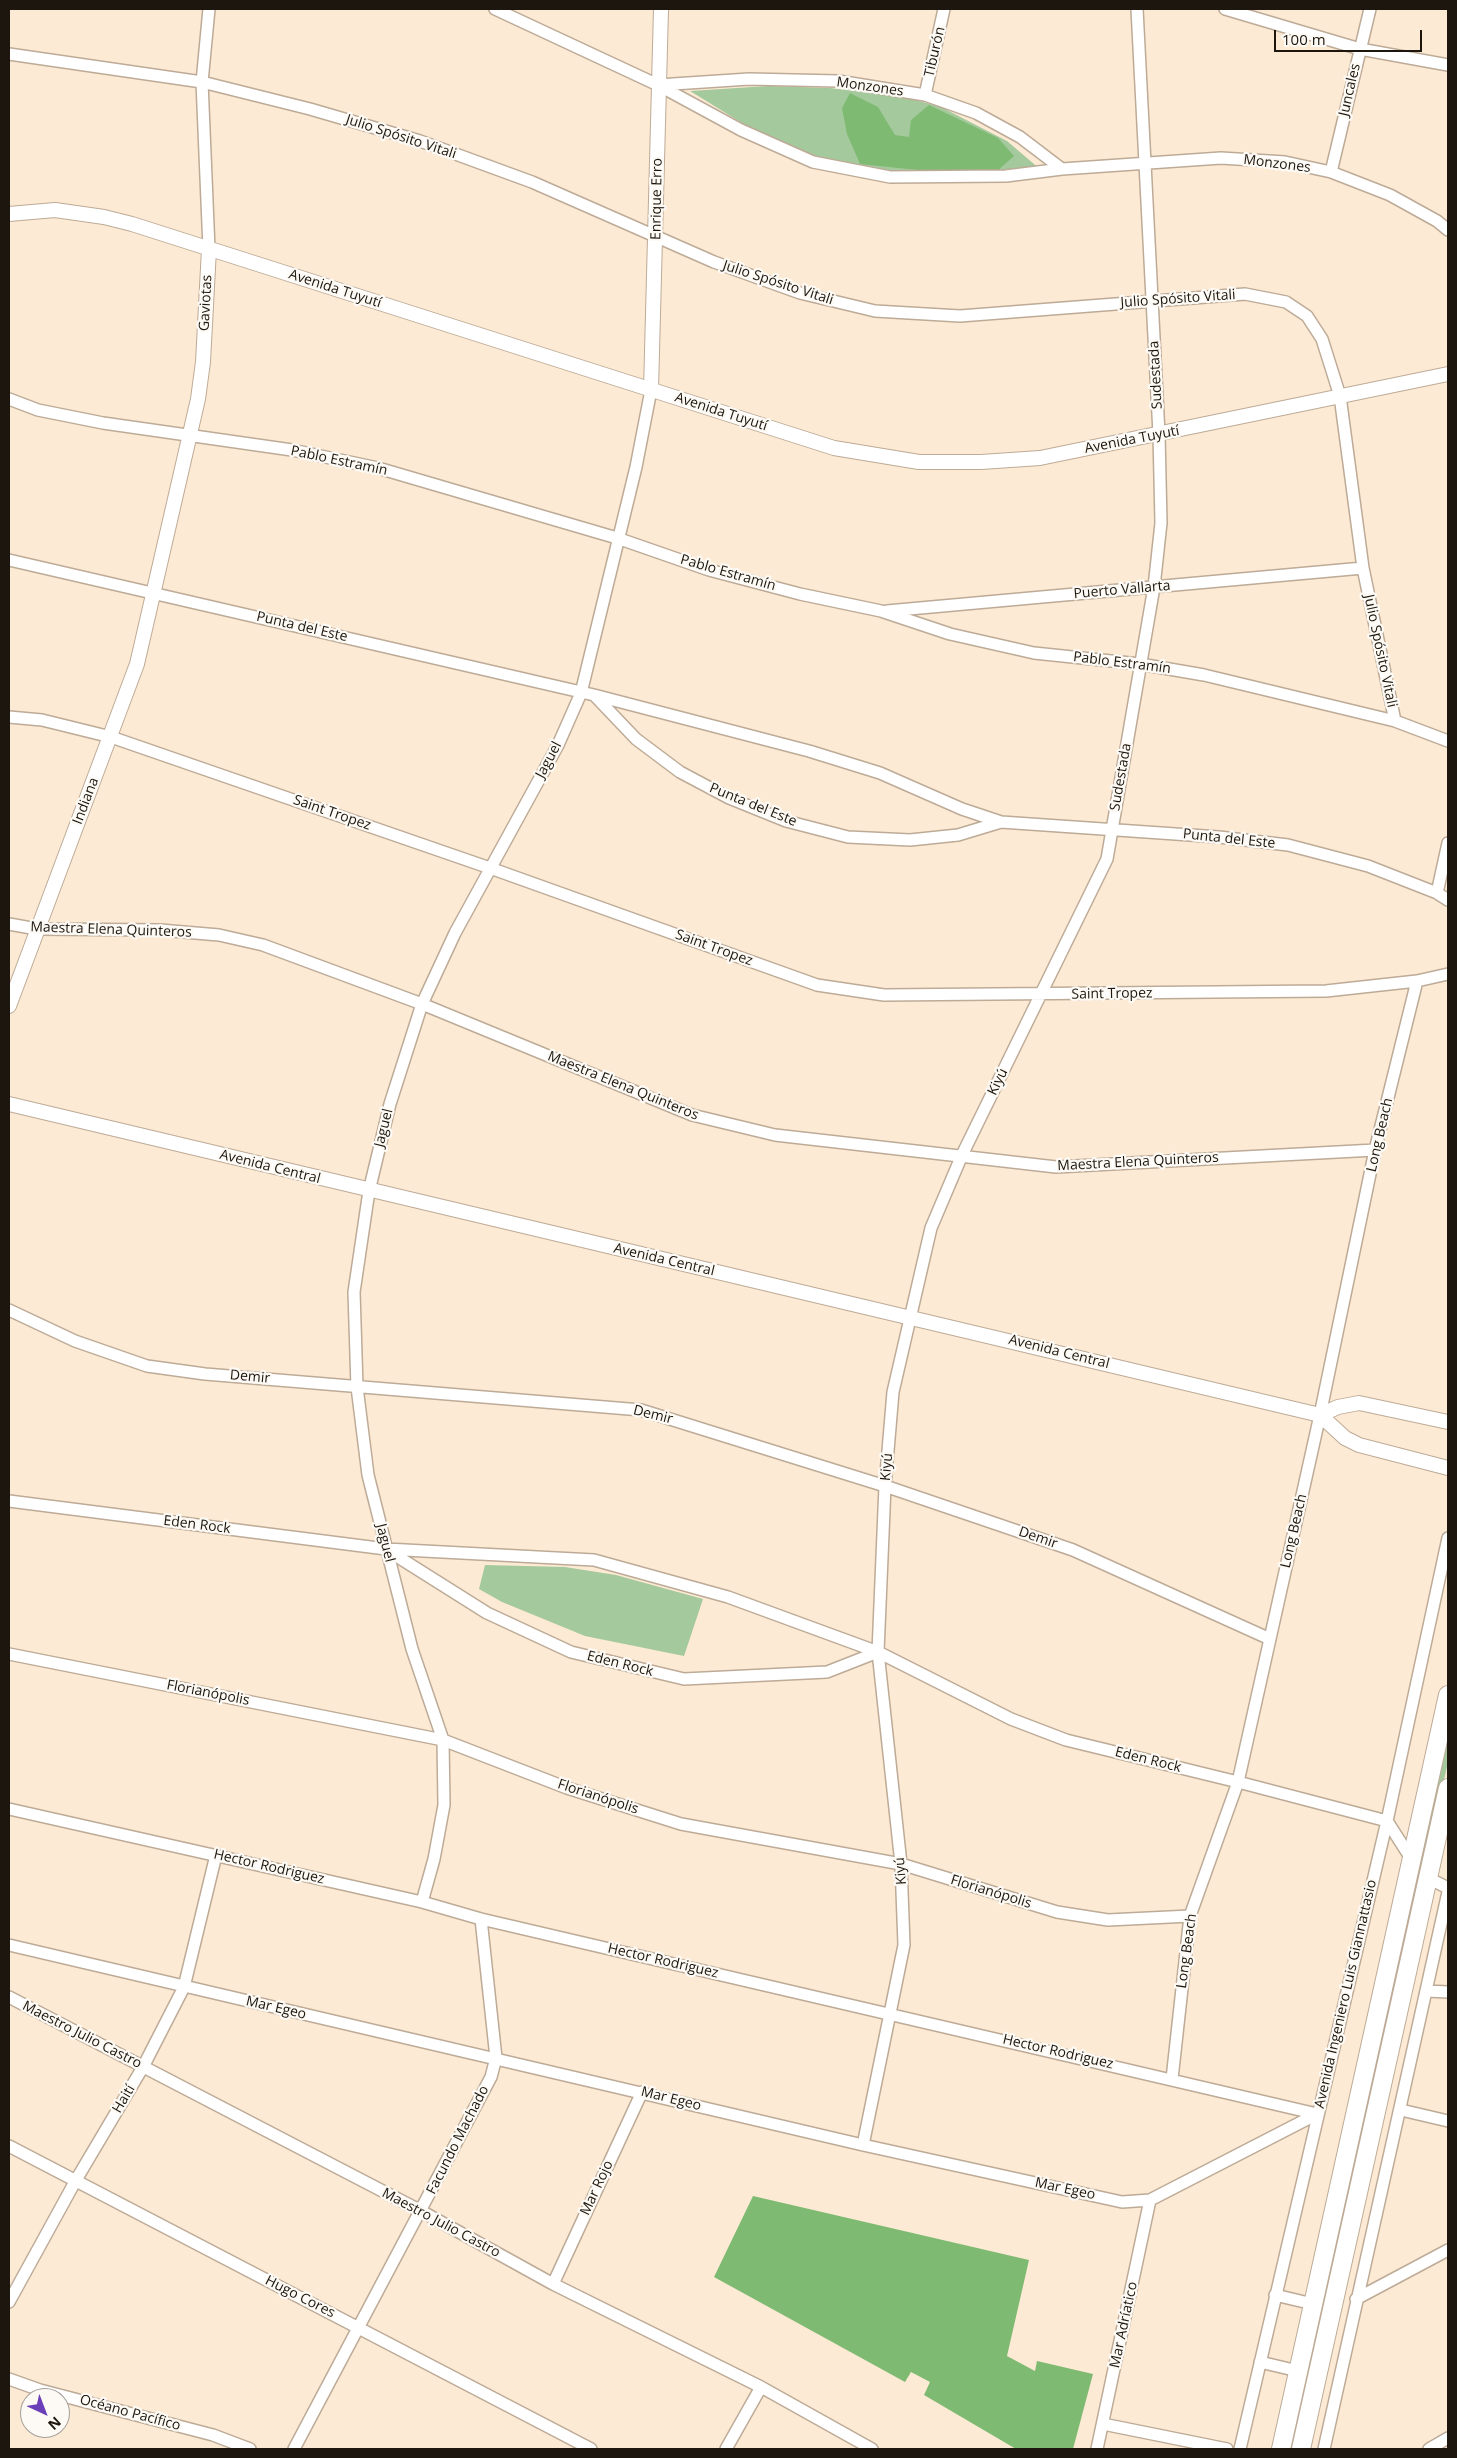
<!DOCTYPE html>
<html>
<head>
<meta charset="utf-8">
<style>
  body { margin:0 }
  #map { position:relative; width:1457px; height:2458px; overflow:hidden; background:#fdead5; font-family:"Open Sans",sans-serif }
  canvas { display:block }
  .frame { position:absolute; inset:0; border:10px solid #1c160e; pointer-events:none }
  .north { position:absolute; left:20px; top:2388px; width:50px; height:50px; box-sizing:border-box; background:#fdfaf5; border:1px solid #a39f99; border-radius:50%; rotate:137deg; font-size:14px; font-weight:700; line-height:20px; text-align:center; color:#1c160e }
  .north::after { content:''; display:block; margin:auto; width:18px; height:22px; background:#6a3fb7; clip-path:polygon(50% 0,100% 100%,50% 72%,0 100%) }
  .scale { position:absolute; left:1274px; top:30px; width:148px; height:22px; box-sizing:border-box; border:2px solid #1c160e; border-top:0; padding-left:6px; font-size:15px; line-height:18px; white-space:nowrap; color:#1c160e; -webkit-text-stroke:4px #fdfaf5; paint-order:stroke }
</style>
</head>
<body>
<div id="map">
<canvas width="1457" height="2458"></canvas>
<div class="frame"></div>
<div class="north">N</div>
<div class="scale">100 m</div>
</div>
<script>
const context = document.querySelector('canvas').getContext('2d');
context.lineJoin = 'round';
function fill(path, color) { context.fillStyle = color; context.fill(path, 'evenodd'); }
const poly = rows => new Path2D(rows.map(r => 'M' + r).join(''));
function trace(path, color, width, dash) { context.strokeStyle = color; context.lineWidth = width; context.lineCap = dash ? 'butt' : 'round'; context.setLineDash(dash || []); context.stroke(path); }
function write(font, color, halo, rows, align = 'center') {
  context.font = font + ' "Open Sans",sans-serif'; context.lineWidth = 4.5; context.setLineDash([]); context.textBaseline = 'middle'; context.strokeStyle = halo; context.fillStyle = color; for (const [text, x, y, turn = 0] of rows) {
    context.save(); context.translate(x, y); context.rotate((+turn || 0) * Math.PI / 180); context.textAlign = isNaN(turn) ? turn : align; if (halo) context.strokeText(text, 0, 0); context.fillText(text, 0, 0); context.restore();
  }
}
fill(poly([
  [768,86,830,88,905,97,941,107,1007,141,1041,170,890,173,814,160,755,131,690,91],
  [485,1565,565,1567,616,1575,703,1599,684,1656,585,1636,502,1602,479,1589],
  [1448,1719,1448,1762,1305,2413,1296,2449,1286,2449]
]), '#a4c99d');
fill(poly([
  [850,93,878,107,895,135,909,137,911,120,929,105,998,138,1014,156,996,172,937,172,860,164,847,134,842,108],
  [753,2196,1029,2260,1007,2356,1035,2371,1037,2361,1093,2374,1073,2449,1016,2449,924,2395,930,2382,911,2372,905,2382,714,2277]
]), '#7eba72');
const minor = poly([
  [209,9,202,82,209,249],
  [495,9,658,85,741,130,813,162,890,177,1006,176,1062,169,1221,158,1285,162,1331,172,1390,195,1437,221,1448,230],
  [1225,9,1360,49,1448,65],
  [9,54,202,82,310,109,420,141,532,182,714,262,800,293,875,311,960,316,1245,294,1286,302,1307,316,1322,339,1340,396,1363,568,1395,721],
  [658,85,749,79,838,81,925,95,976,113,1020,137,1062,169],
  [925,95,944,9],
  [1331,172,1370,9],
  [9,399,38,410,103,423,292,450,378,468,617,538,709,570,800,594,881,611,950,634,1034,653,1140,664,1204,675,1395,721,1448,741],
  [9,560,594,695,809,751,880,773,962,809,1001,822,1219,837,1288,845,1368,866,1437,893,1448,900],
  [887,611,1363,568],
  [595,696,636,739,680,772,729,798,786,821,848,837,910,840,958,835,1001,822],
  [9,717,42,720,111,737,490,868,817,985,884,995,1326,991,1417,981,1448,974],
  [1437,893,1448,843],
  [9,924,37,929,160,930,219,935,263,945,422,1004,692,1115,775,1135,1056,1167,1375,1150],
  [9,1310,75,1341,147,1366,205,1374,641,1410,885,1486,1073,1550,1270,1639],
  [9,1501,386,1549,594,1560,728,1597,878,1652,1011,1719,1066,1740,1238,1782,1387,1821,1412,1860],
  [387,1550,487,1613,571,1652,684,1679,827,1672,878,1652],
  [9,1654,443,1740,567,1788,681,1824,901,1864,1057,1912,1108,1920,1190,1916],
  [9,1809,422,1902,481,1919,1317,2114],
  [1428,1878,1448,1888],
  [422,1902,434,1859,444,1805,443,1740,412,1649,368,1475,357,1387,354,1292,369,1191,390,1104,422,1004,455,933,558,745,581,693,636,467,651,390],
  [9,1945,863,2145,1122,2202,1150,2200,1317,2114],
  [1427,1991,1448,1992],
  [9,1997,421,2211,553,2284,761,2387,872,2449],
  [1172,2079,1190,1916,1238,1782,1320,1415,1375,1150,1417,981],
  [1401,2110,1448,2121],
  [863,2145,904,1945,901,1864,878,1652,885,1486,893,1392,931,1228,962,1155,1107,859,1154,587,1161,523,1159,434,1137,9],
  [9,2146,591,2449],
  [553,2284,642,2092],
  [1275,2295,1313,2304],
  [1356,2299,1448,2250],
  [9,2302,76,2180,143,2067,184,1987,216,1855],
  [1260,2362,1298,2371],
  [9,2379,40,2390,213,2435,250,2449],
  [1103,2424,1227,2449],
  [294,2449,491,2077,496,2058,481,1919],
  [726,2449,761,2387],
  [1097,2449,1150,2200],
  [1240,2449,1387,1821,1448,1538],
  [1324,2449,1448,1892],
  [1429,2449,1448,2438]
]);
const tertiary = poly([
  [9,214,55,210,104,217,132,224,834,448,919,462,981,462,1040,458,1448,374],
  [651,390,661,9],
  [9,1006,137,664,198,399,203,362,209,249],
  [9,1104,1320,1415,1345,1438,1359,1445,1448,1468],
  [1320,1415,1338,1407,1359,1403,1448,1422]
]);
const primary = poly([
  [1281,2449,1448,1695],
  [1301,2449,1448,1788]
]);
trace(minor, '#bdab97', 14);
trace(tertiary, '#bdab97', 16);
trace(primary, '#bdab97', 20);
trace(minor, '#fff', 11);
trace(tertiary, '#fff', 14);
trace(primary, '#fff', 18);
write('14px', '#1c160e', '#fdfaf5', [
  ["Tiburón",935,52,-77],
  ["Monzones",870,87,8],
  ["Juncales",1350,90,-77],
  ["Julio Spósito Vitali",401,137,18],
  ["Monzones",1277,164,7],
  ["Enrique Erro",657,199,-89],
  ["Julio Spósito Vitali",778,283,18],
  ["Avenida Tuyutí",335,289,18],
  ["Julio Spósito Vitali",1178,299,-4],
  ["Gaviotas",206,303,-87],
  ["Sudestada",1156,375,-93],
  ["Avenida Tuyutí",721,412,18],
  ["Avenida Tuyutí",1132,440,-11],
  ["Pablo Estramín",339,461,12],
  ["Pablo Estramín",728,573,16],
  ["Puerto Vallarta",1122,590,-5],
  ["Punta del Este",302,627,13],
  ["Julio Spósito Vitali",1380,651,78],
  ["Pablo Estramín",1122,663,7],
  ["Jaguel",549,760,-62],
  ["Sudestada",1121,777,-80],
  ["Indiana",86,801,-69],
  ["Punta del Este",753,805,22],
  ["Saint Tropez",332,813,19],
  ["Punta del Este",1229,839,6],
  ["Maestra Elena Quinteros",111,930,2],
  ["Saint Tropez",714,948,20],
  ["Saint Tropez",1112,994,-1],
  ["Kiyú",998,1082,-64],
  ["Maestra Elena Quinteros",623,1086,22],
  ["Jaguel",384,1128,-76],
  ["Long Beach",1380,1135,-77],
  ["Maestra Elena Quinteros",1138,1162,-3],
  ["Avenida Central",270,1167,14],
  ["Avenida Central",664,1260,13],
  ["Avenida Central",1059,1352,14],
  ["Demir",250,1377,5],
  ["Demir",653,1415,14],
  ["Kiyú",887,1467,-85],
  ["Eden Rock",197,1525,7],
  ["Long Beach",1294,1531,-77],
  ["Demir",1038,1538,19],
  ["Jaguel",385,1543,76],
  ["Eden Rock",620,1664,14],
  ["Florianópolis",208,1693,11],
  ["Eden Rock",1148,1760,14],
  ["Florianópolis",598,1797,18],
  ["Hector Rodriguez",269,1867,13],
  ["Kiyú",901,1871,-94],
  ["Florianópolis",991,1892,17],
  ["Long Beach",1187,1951,-82],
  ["Hector Rodriguez",663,1961,13],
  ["Avenida Ingeniero Luis Giannattasio",1346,1994,-77],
  ["Mar Egeo",276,2008,13],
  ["Maestro Julio Castro",82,2035,27],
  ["Hector Rodriguez",1058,2052,13],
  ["Haití",124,2099,-59],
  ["Mar Egeo",671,2099,14],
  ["Facundo Machado",458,2140,-63],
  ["Mar Rojo",597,2188,-65],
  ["Mar Egeo",1065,2189,12],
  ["Maestro Julio Castro",441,2223,28],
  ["Hugo Cores",300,2297,27],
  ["Mar Adríatico",1124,2325,-78],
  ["Océano Pacífico",130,2413,15]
]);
</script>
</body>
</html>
